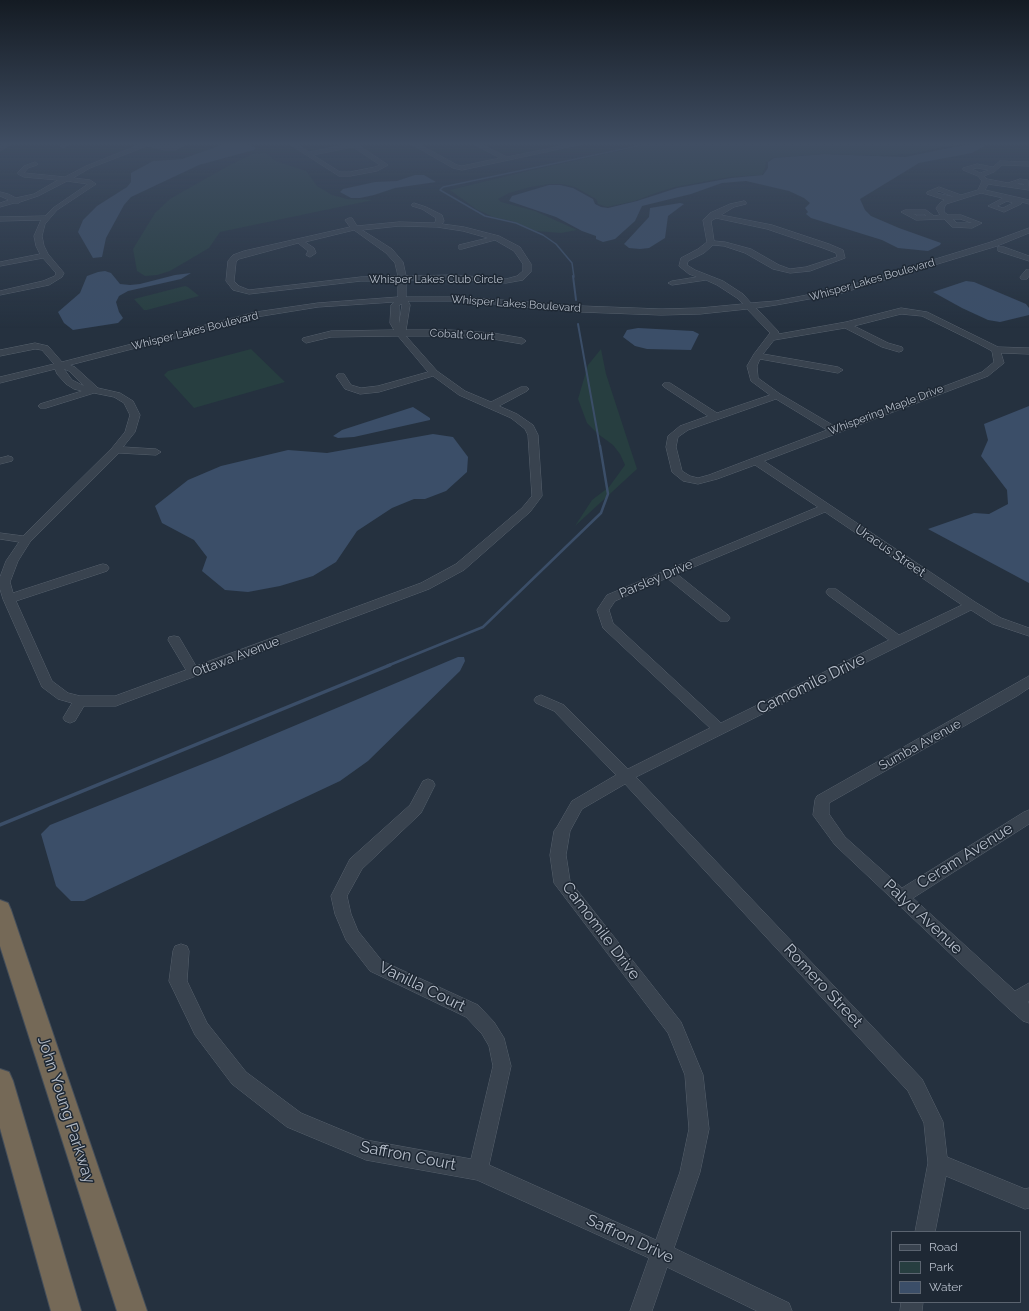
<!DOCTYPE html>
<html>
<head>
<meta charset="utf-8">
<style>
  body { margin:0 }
  #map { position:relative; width:1029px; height:1311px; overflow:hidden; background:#25313f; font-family:Raleway,sans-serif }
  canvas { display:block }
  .legend { position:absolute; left:891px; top:1231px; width:130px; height:72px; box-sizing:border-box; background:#1e2834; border:1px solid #5b6470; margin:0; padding:5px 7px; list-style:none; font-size:12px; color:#b6beca }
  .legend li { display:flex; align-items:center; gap:8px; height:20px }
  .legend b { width:20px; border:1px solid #5b6470 }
</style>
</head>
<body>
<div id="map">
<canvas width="1029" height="1311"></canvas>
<ul class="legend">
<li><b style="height:5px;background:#39434f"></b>Road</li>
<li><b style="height:11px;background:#273e40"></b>Park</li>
<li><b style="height:11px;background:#3b4e68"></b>Water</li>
</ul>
</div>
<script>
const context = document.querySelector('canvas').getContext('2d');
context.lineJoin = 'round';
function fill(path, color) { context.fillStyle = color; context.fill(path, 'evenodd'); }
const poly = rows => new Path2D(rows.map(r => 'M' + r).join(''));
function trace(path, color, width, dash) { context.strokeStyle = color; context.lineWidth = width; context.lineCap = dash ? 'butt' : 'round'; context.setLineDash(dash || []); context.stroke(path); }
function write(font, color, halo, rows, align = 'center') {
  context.font = font + ' Raleway,sans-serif'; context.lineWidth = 3; context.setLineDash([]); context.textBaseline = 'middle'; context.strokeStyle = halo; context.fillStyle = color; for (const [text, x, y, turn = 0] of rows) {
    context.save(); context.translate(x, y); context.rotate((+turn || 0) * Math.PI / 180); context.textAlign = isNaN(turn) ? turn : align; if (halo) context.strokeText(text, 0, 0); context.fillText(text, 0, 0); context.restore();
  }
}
fill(poly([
  [651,144,966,144,944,147,913,154,879,156,824,154,773,158,766,162,765,168,762,175,730,177,675,187,653,194,635,201,607,207,598,204,596,199,575,187,562,184,549,184,531,187,509,193,498,199,501,202,535,211,577,230,561,233,536,231,512,221,493,217,476,209,450,190,523,172],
  [262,153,266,153,276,161,306,171,317,186,332,195,347,199,373,200,220,232,209,248,170,271,157,275,145,276,137,271,133,249,155,213,170,199,228,166,252,154],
  [185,286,188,287,199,296,147,310,144,310,134,299],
  [251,349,285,382,194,408,164,375,168,371],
  [601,349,606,374,637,469,575,526,592,500,609,487,625,465,620,454,613,445,598,434,587,423,578,399,588,365]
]), '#273e40');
fill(poly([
  [224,144,248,144,256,148,254,150,199,165,131,197,124,205,106,238,102,257,93,258,78,232,83,220,97,206,127,187,131,182,131,173,153,161,182,159],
  [976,144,985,146,972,153,919,163,860,199,865,210,871,216,899,228,941,243,940,245,928,251,898,248,882,240,811,218,806,214,808,212,805,208,810,203,804,198,789,191,746,181,722,183,691,194,642,206,635,221,615,239,603,242,596,239,596,236,582,231,556,217,509,201,512,196,549,185,560,185,573,188,593,199,595,204,601,207,608,208,637,201,677,188,731,178,763,175,768,168,768,162,774,158,824,154,905,157,953,147],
  [415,175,424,175,436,182,395,188,374,195,360,198,351,198,340,192,343,189,375,182,397,181],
  [680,203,684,204,668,216,665,238,649,248,640,249,629,248,624,244,649,217,650,208],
  [105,271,111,273,120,284,130,285,140,284,175,275,191,273,181,279,128,291,119,296,116,302,119,312,123,318,118,323,73,330,64,323,58,312,80,293,87,276,98,272],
  [966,281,974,282,1026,304,1029,308,1029,315,1000,322,988,320,962,308,933,292],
  [638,328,693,331,699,334,691,350,647,349,635,346,623,337,627,330],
  [1029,406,1029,583,928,529,974,513,989,514,1008,504,1007,490,981,456,988,440,984,424],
  [413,407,430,418,430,420,354,437,338,438,333,436,342,430],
  [433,434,453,437,468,457,467,472,446,491,425,499,414,499,392,508,357,531,336,562,313,576,280,586,248,592,225,590,202,571,207,557,194,540,162,523,155,506,188,480,221,466,288,450,327,453],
  [458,657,464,657,465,661,460,671,368,761,340,781,84,901,71,901,56,886,41,834,50,825,220,757]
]), '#3b4e68');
trace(poly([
  [574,277,572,263,556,244,543,235,516,223,485,216,440,190,443,187,647,144]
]), '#3b4e68', 1.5);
trace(poly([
  [573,276,576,300],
  [578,324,600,447]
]), '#3b4e68', 2);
trace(poly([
  [387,666,483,627,601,513,608,494,600,446]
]), '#3b4e68', 2.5);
trace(poly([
  [0,825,390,665]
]), '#3b4e68', 3.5);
const minor = poly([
  [4,144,12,144,0,151,0,146,4,144],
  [62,144,70,144,63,148,60,146,62,144],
  [141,144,165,146,187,144,175,150,165,150,147,146,90,168,73,178,90,180,96,184,57,210,45,224,42,236,44,246,48,254,64,273,62,277,49,285,0,295,0,291,43,281,55,276,56,273,43,258,0,266,0,262,40,254,36,246,34,236,41,220,0,221,0,217,45,216,53,208,88,184,67,181,38,196,20,202,19,203,14,203,0,207,0,203,9,200,0,196,0,192,8,194,16,198,34,194,58,180,24,177,18,174,18,172,24,166,35,162,38,164,37,165,28,168,24,173,65,177,86,166,141,144],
  [289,144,297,144,309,152,348,144,362,144,360,146,388,165,377,171,350,176,339,176,289,144],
  [353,147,380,165,375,167,350,172,340,172,313,155,353,147],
  [411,144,419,144,457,165,462,166,500,158,473,144,481,144,507,157,570,144,583,144,462,170,453,168,411,144],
  [1000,161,1029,162,1029,166,1002,165,994,172,984,176,987,179,1008,183,1020,179,1028,180,1029,190,988,184,985,190,1029,200,1029,204,1022,202,1021,204,1004,212,988,206,1003,198,981,193,946,204,944,208,944,212,948,215,961,215,982,223,972,228,952,227,944,219,916,220,901,212,905,210,926,210,934,216,940,215,936,208,941,202,945,200,927,194,927,192,939,187,961,195,978,190,982,181,978,176,963,170,963,168,977,164,993,167,1000,161],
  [977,168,989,170,980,173,972,169,977,168],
  [1020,183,1024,184,1024,185,1017,184,1020,183],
  [939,191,954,197,936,193,939,191],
  [1007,201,1013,203,1003,208,997,206,1007,201],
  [914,214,924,214,926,216,917,216,914,214],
  [953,219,960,219,972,223,957,223,953,219],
  [744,201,746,202,746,204,734,207,721,215,772,225,829,244,843,250,845,258,810,271,790,273,773,269,745,253,724,246,713,245,704,253,688,261,687,265,695,270,723,281,743,294,751,303,776,301,838,289,991,242,1029,228,1029,233,997,246,842,293,776,305,756,308,778,331,779,334,846,322,901,308,927,312,998,347,1029,348,1029,354,1001,353,1004,363,988,376,764,461,975,602,1001,618,1029,628,1029,636,993,624,971,610,636,777,922,1079,943,1122,947,1157,1025,1189,1029,1188,1029,1208,1025,1209,946,1176,935,1232,915,1232,928,1163,924,1123,908,1091,625,784,582,809,570,831,566,855,570,881,681,1022,703,1075,709,1129,700,1172,674,1248,789,1303,792,1311,757,1311,667,1267,652,1311,630,1311,649,1258,477,1180,366,1160,359,1157,287,1127,232,1084,195,1035,169,981,173,951,175,946,181,944,187,946,189,951,187,981,207,1023,246,1072,301,1113,366,1140,471,1159,493,1066,489,1046,482,1034,466,1017,370,971,346,940,335,914,331,896,350,859,410,805,423,781,428,779,433,781,435,785,421,813,362,869,347,896,351,914,358,931,382,961,478,1005,494,1022,504,1038,511,1066,489,1165,656,1240,680,1172,689,1129,685,1075,668,1033,554,883,550,855,554,831,557,827,572,801,616,775,554,711,536,703,534,700,536,697,541,695,564,705,628,769,710,728,603,628,597,610,607,595,818,507,755,465,717,479,698,484,683,481,672,472,666,447,668,436,680,426,708,416,664,387,662,385,664,383,670,383,717,413,770,395,751,381,747,366,754,354,770,333,747,309,700,314,661,315,581,312,463,301,408,301,410,305,406,330,450,330,493,333,522,338,526,341,522,344,493,339,450,336,406,336,437,371,465,391,491,402,521,387,527,387,529,389,527,391,499,406,517,414,533,425,538,435,542,496,530,512,464,570,429,589,121,704,116,706,84,706,75,721,70,723,65,721,63,718,72,703,58,699,42,687,3,599,0,589,0,577,6,561,19,542,0,539,0,533,23,536,112,448,125,432,130,415,124,403,114,397,94,393,46,408,40,408,38,406,40,404,82,391,74,389,66,384,57,374,55,369,0,383,0,377,54,364,42,350,35,349,0,356,0,350,35,343,48,346,62,362,256,312,318,303,398,297,398,281,361,281,249,294,233,290,226,281,228,261,233,255,244,251,350,227,345,220,349,218,352,218,357,226,399,222,435,223,436,218,422,209,412,206,412,204,414,203,426,207,442,215,444,221,442,224,464,227,499,236,520,247,531,264,531,272,523,280,506,283,454,279,406,280,406,297,463,297,581,306,661,309,700,308,743,304,737,298,717,285,706,280,672,285,668,283,672,281,697,277,689,274,679,266,681,258,698,249,707,242,703,220,710,213,730,204,744,201],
  [716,218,767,229,823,248,836,253,837,257,806,267,790,269,779,265,751,249,725,242,714,241,711,221,716,218],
  [399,226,437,227,463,231,488,238,459,245,459,249,462,249,495,240,514,251,523,264,523,271,517,276,506,279,454,275,406,276,403,262,392,249,362,230,399,226],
  [354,230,386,253,395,263,398,276,361,277,249,290,239,286,234,281,236,262,239,259,298,243,308,251,306,255,310,257,316,253,314,248,305,242,354,230],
  [394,302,391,305,390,323,394,330,331,331,303,338,302,340,306,343,331,337,398,336,428,372,378,386,361,388,351,385,344,374,338,374,336,376,345,389,360,394,379,392,433,376,459,395,511,418,525,429,528,435,532,496,522,508,456,564,421,583,196,666,179,637,174,636,169,637,168,640,186,670,115,696,80,696,68,693,52,681,16,601,107,571,109,568,107,565,103,564,99,565,13,593,10,582,18,561,30,542,119,453,156,455,161,452,156,449,123,447,135,432,140,415,133,401,120,393,98,388,75,367,70,365,256,317,318,307,394,302],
  [401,304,402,305,399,324,399,306,401,304],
  [901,314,922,316,977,343,992,351,994,362,982,372,836,427,780,394,758,378,757,366,760,359,838,373,843,370,838,367,763,354,774,340,845,328,882,347,899,352,902,351,903,349,902,347,888,343,854,326,901,314],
  [64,369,69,371,84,386,72,380,64,369],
  [776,399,827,430,709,475,698,478,690,476,682,471,676,447,678,437,688,430,776,399],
  [825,512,962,605,899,635,836,589,828,589,826,592,828,595,889,640,721,723,613,623,609,610,615,601,667,578,720,621,728,621,730,618,728,615,677,574,825,512],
  [998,247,1004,247,1029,256,1029,261,998,251,998,247],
  [1026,270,1029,270,1029,276,1027,279,1021,279,1020,277,1026,270],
  [8,456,12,457,13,459,12,461,0,464,0,458,8,456],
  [1029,676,1029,688,1017,696,829,803,829,814,845,837,902,888,1024,812,1029,810,1029,824,913,898,1015,991,1029,983,1029,1001,1028,1002,1029,1004,1029,1023,1023,1021,1008,1008,835,845,813,815,815,800,817,796,1029,676],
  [901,1302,923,1302,922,1311,900,1311,901,1302]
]);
const highway = poly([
  [0,900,8,903,11,910,147,1311,117,1311,0,946,0,900],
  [0,1069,9,1072,13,1081,81,1311,51,1311,0,1128,0,1069]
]);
trace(minor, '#57616d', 1);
trace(highway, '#444e5a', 2);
fill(minor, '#39434f');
fill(highway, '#756957');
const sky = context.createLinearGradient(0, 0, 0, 328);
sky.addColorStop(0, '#141b23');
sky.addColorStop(0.44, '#404e63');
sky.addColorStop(1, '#404e6300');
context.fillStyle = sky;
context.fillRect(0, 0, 1029, 328);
write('11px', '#b6beca', '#1e2834', [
  ["Whisper Lakes Club Circle",436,280],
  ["Whisper Lakes Boulevard",872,280,-16],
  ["Whisper Lakes Boulevard",516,304,4],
  ["Whisper Lakes Boulevard",195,331,-14],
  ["Cobalt Court",462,335,3],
  ["Whispering Maple Drive",886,410,-21]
]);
write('13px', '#b6beca', '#1e2834', [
  ["Uracus Street",890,551,34],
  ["Parsley Drive",656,579,-23],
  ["Ottawa Avenue",236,657,-21],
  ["Sumba Avenue",920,745,-29]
]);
write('16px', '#b6beca', '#1e2834', [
  ["Camomile Drive",811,684,-26],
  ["Ceram Avenue",965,856,-32],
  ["Palyd Avenue",923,917,43],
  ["Camomile Drive",601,931,53],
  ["Romero Street",823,986,47],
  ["Vanilla Court",422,987,26],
  ["John Young Parkway",66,1110,72],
  ["Saffron Court",408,1156,11],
  ["Saffron Drive",630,1239,25]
]);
</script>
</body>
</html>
